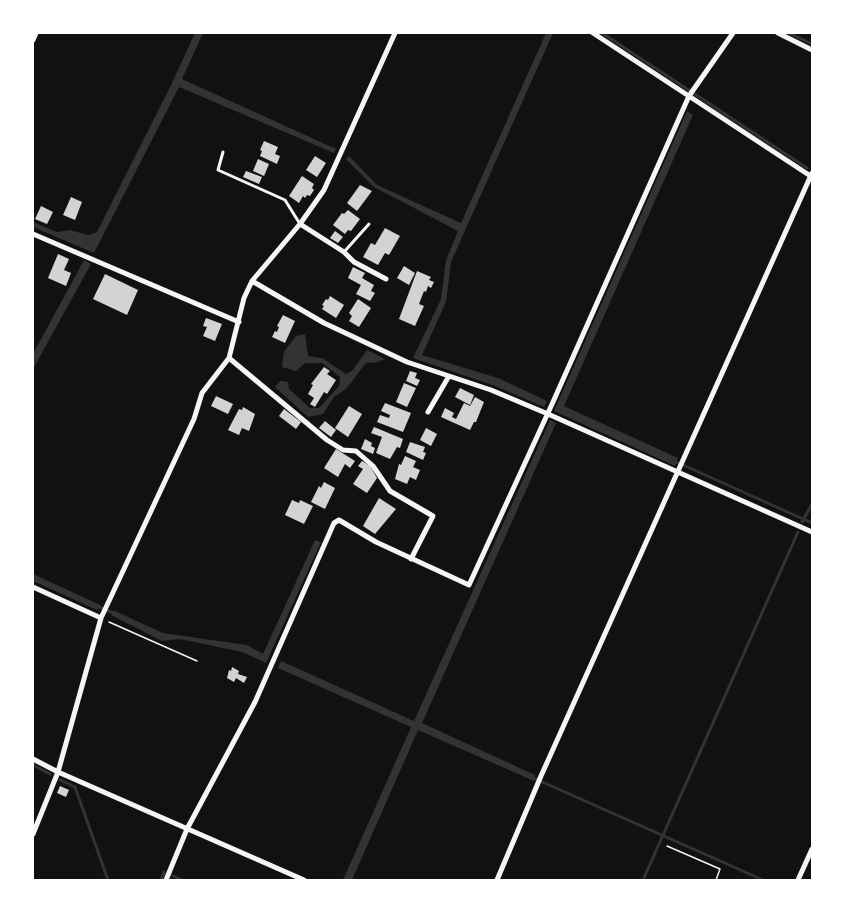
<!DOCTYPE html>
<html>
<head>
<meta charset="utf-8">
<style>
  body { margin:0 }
  #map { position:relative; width:845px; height:913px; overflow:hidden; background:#111; font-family:Roboto,sans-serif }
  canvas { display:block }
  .frame { position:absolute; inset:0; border:34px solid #fff; pointer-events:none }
</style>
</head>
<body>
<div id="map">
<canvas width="845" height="913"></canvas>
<div class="frame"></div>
</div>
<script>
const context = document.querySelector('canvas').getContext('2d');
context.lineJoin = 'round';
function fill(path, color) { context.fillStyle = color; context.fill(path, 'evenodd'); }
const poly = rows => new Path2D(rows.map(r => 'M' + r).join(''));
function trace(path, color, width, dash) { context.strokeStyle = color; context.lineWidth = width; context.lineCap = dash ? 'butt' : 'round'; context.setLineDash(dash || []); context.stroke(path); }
fill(poly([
  [195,33,203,33,182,79,336,149,334,153,179,87,94,253,33,227,33,222,57,232,70,230,88,235,97,232,171,85],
  [546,33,553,33,451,262,446,302,422,355,498,378,547,401,544,407,495,386,413,358,441,299,446,260,458,231,374,187,346,159,349,156,377,185,461,223],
  [687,111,693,115,564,406,678,458,675,466,554,411],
  [84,260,91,264,33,369,33,354],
  [305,334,308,356,322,358,346,374,352,371,367,350,385,359,378,362,366,363,346,389,334,397,323,414,308,417,275,387,280,381,288,382,289,389,310,408,319,408,339,386,340,377,322,363,305,363,296,371,282,367,284,352,296,336],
  [550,420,556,423,422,723,535,775,534,781,418,730,352,880,343,880,411,727,278,668,279,665,281,661,414,721],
  [315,540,321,542,266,663,242,652,180,639,162,641,111,615,115,611,163,633,247,645,263,654],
  [33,574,100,605,97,610,33,581]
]), '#333');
trace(poly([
  [602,33,807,168],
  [789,33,812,44],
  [674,461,812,523],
  [802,522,812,504],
  [97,606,116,614],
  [33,765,50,774],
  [531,777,763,880],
  [60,780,75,787,108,880],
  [173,876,182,880],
  [161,880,164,872],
  [643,880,798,532]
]), '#333', 3);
fill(poly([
  [264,141,278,147,275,154,280,156,277,164,260,156,262,151,260,150],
  [315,156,326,163,317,177,306,170],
  [258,159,269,164,264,176,253,171],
  [246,171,262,177,259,184,243,177],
  [302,176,314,184,312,188,314,190,310,196,307,195,305,198,303,196,299,203,289,196],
  [360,185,372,191,357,211,347,203],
  [71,197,82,202,75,220,63,215],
  [41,206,53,212,47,224,35,219],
  [348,210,360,219,351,231,348,230,345,234,333,225,342,213,344,214],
  [385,228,400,236,389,255,385,253,378,265,363,257,371,243,375,245],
  [335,231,343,237,338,243,330,238],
  [58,254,69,259,64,270,71,273,66,286,48,278],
  [404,266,415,273,409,285,397,278],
  [353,267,365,273,362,278,374,285,371,291,375,293,370,301,356,294,361,285,348,278],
  [417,271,431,277,429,280,434,282,431,288,428,286,426,292,424,291,419,304,424,306,415,326,399,319],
  [105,274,138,290,127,315,93,299],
  [330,296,344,305,336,318,322,309,324,306,322,305,326,299,328,300],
  [358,299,371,308,359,327,349,321,352,316,349,313],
  [283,315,295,321,285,343,272,337,275,331,277,332,279,327,277,326],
  [206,318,222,324,215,341,203,336,207,327,203,326],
  [324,367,330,371,327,374,336,380,327,394,324,392,315,407,310,404,314,398,308,394,313,385,311,384],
  [410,371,417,373,415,378,420,380,417,386,406,381],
  [404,383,416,388,407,407,396,402],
  [460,388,474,395,470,405,455,397],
  [216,396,233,404,228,414,211,406],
  [475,397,484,402,476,422,474,422,470,430,441,417,445,408,454,413,452,417,456,419,464,403,470,406],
  [385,403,411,413,403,432,377,422,380,415,389,418,390,415,381,411],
  [349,406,362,414,348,437,335,428],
  [243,407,255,414,249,431,242,428,239,435,228,430,239,409,242,410],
  [284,409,301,422,296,429,279,416],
  [325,421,336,430,331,437,319,428],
  [374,427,403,439,400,448,397,447,390,459,376,453,382,437,371,433],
  [426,428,437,434,431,446,420,440],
  [365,439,372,443,371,446,375,448,373,454,361,449],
  [410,442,425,447,423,452,426,453,423,460,406,452],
  [336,449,355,461,350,468,345,464,338,477,324,468],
  [405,456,416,461,413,467,420,470,416,480,410,477,407,484,395,479,399,464,401,465],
  [362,461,370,466,377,478,367,493,353,484,363,469,358,466],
  [324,482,335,488,325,509,311,502,319,486,321,488],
  [379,498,396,509,375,534,363,526],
  [292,500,299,503,300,500,313,506,304,524,285,515],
  [232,667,239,671,238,674,247,677,244,683,236,678,234,682,227,678,229,670,231,671],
  [60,786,69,790,66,797,57,793]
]), '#d3d3d3');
trace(poly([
  [109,622,197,661],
  [667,846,720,869,716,880]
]), '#f5f5f5', 1.5);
trace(poly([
  [223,152,218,170,285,200,300,224],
  [344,252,369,224]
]), '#f5f5f5', 3);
trace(poly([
  [593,33,812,177],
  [778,33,812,50],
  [33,40,36,33],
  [300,224,344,252,354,262,386,279],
  [33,234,239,322],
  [252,281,324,323,407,362,491,390,548,414,812,532],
  [229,358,327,440,343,450,356,451,373,466,390,491,433,516,411,559],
  [428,412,449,376],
  [33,587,101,618],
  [33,759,58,772,304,880],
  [33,834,58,772,101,618,194,419,202,393,229,358,244,298,252,281,300,224,324,190,395,33],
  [166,880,187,829,255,702,334,523,339,520,376,542,469,585,553,402,689,96,733,33],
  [497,880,541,776,812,173],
  [798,880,812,849]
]), '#f5f5f5', 5);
</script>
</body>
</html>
